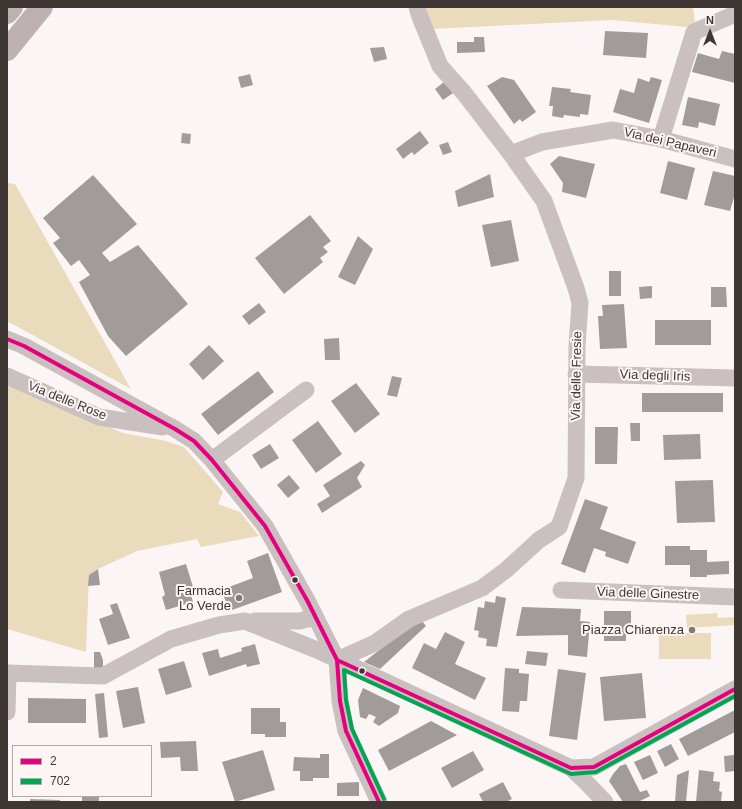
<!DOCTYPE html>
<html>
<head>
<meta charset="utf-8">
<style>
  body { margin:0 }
  #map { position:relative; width:742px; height:809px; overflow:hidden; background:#fbf6f5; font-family:Arial,sans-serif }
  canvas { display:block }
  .frame { position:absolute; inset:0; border:8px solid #3e3734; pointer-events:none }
  .legend { position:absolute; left:12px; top:745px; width:140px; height:52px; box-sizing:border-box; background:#fdf5f3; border:1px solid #b1a9a7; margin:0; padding:5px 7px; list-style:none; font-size:12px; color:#3e3734 }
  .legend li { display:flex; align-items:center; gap:8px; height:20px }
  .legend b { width:20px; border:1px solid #b1a9a7 }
  .north { position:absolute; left:690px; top:12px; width:40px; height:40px; -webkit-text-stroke:3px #fdf5f3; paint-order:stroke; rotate:0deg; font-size:11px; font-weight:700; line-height:16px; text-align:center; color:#3e3734 }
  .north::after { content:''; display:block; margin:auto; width:14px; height:18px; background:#3e3734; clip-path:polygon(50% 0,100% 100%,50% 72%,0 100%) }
</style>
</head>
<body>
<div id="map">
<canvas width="742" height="809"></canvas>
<div class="frame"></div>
<ul class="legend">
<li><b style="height:5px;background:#e5007d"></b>2</li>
<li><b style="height:5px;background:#00a651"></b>702</li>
</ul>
<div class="north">N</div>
</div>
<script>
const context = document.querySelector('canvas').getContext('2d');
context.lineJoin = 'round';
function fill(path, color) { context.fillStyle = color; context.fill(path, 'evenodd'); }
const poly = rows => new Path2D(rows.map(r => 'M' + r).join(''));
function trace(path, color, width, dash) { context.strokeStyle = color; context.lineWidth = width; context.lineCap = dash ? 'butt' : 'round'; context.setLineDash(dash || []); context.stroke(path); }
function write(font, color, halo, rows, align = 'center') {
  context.font = font + ' Arial,sans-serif'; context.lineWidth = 4; context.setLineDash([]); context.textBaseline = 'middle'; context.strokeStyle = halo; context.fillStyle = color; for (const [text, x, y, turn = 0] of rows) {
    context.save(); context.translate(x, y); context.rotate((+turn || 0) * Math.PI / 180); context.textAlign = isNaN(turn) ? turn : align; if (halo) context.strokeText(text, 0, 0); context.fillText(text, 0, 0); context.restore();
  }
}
fill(poly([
  [423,7,693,7,695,23,686,27,612,20,431,29],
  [7,183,15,184,131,389,7,321],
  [7,383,123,433,166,441,184,447,223,492,218,504,240,512,259,536,201,547,197,539,137,551,98,569,89,575,86,652,7,629],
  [717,613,718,618,735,617,735,625,687,628,686,615],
  [659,633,711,633,711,659,659,659]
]), '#eadbbd');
fill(poly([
  [605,31,648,33,646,58,603,55],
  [474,37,484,37,485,52,457,53,457,42,474,42],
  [384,47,387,59,374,62,370,48],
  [722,51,735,54,735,83,692,72,698,53,719,59],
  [250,74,253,85,241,88,238,77],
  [502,77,514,80,536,112,522,122,520,119,514,124,487,86],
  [651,77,662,80,649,123,613,112,620,89,634,93,638,78,649,82],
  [444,82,453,93,443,100,435,89],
  [552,87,571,89,570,92,591,95,588,115,580,114,580,117,564,115,563,118,552,116,553,106,549,106],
  [688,97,720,104,715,126,699,122,698,128,682,125],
  [420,131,429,143,414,155,412,152,403,159,396,149],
  [182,133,191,134,190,144,181,143],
  [448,142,452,152,443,155,439,145],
  [559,156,595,164,586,198,562,192,563,183,550,164],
  [668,161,695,168,687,200,660,193],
  [713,171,735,176,735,194,730,211,704,205],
  [490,174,494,197,458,207,455,191],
  [93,175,137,224,102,253,110,262,138,245,188,304,126,356,108,336,79,282,90,275,79,260,71,266,53,243,60,238,43,218],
  [310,215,331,241,323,247,328,252,320,258,323,262,284,294,255,258],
  [511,220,519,261,491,267,482,225],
  [358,236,373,249,355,285,338,277],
  [609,271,621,271,621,296,609,296],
  [652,286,652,298,640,299,639,287],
  [711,287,726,287,727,307,711,307],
  [259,303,266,312,249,325,242,316],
  [624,304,627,348,600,349,598,316,603,316,602,305],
  [655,320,711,320,711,345,655,345],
  [339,338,340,360,325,360,324,339],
  [209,345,224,361,203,380,189,364],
  [258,371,274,392,218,435,201,414],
  [392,376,402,378,397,397,387,395],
  [356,383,380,414,355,433,331,401],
  [642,393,723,393,723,412,642,412],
  [318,421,342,454,316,473,292,440],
  [630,423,640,423,640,441,631,441],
  [595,427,618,427,617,464,595,464],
  [700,434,701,459,664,460,663,435],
  [270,444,279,458,261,469,252,455],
  [361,461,365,465,357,478,362,487,322,513,317,504,330,496,323,485],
  [289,475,300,488,288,498,277,485],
  [713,480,715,522,677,523,675,481],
  [585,499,608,507,600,529,636,542,628,564,605,556,606,552,594,548,585,573,561,564],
  [665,546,690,546,690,550,707,550,707,562,729,561,729,574,707,575,707,577,690,577,690,565,665,565],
  [268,553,282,592,232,610,229,603,227,604,221,590,253,578,247,561],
  [186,564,193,587,189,588,193,602,166,610,162,597,165,595,159,572],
  [98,569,100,585,88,586,89,575],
  [496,596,506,598,497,647,486,646,487,639,478,637,479,631,474,630,478,607,484,608,485,601,495,603],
  [117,603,130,638,108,645,99,619,113,614,110,605],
  [522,607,581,609,580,621,590,622,587,657,568,655,568,635,516,636],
  [604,611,631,611,631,628,626,628,626,641,604,641],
  [422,621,426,626,380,669,364,662,405,630],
  [445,632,465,642,455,664,486,678,475,700,412,668,424,643,436,649],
  [255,644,260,664,247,667,246,664,209,676,202,653,218,649,220,658,242,651,241,648],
  [527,651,548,653,546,666,525,664],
  [94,652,100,652,103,660,103,667,94,670],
  [184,661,192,687,166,695,158,669],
  [505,668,519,669,519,673,529,674,527,701,520,701,519,712,502,711],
  [558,669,586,673,577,740,549,736],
  [642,673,646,718,604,721,600,677],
  [138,687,145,723,123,728,116,691],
  [363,688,400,706,398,713,379,726,373,722,376,717,369,714,366,719,360,717,358,700],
  [104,693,108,737,99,738,95,694],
  [28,698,86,699,86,723,28,723],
  [251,708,280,708,280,722,286,722,286,737,265,737,265,734,251,734],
  [735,710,735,732,688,756,679,739],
  [431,721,457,735,389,771,378,750],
  [196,741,198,771,181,771,180,757,161,758,160,742],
  [671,744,679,759,665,767,657,751],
  [263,750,275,790,235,802,222,762],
  [473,751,484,770,452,788,441,768],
  [320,754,329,754,329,778,313,778,313,781,300,781,300,771,293,771,294,757,320,758],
  [650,755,658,773,643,780,634,762],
  [735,755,735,771,725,772,724,756],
  [626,764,640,792,647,790,650,796,638,802,623,802,609,781,613,774,620,766],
  [689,770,686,802,675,802,677,775],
  [699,770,714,772,713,781,720,782,719,791,722,792,721,802,696,802],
  [359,782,359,796,337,796,337,783],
  [503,782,512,799,506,802,483,802,479,794],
  [82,796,99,796,99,802,82,802],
  [30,799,60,800,60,802,30,802]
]), '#a19c9a');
trace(poly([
  [661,139,694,32,735,14],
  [511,154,542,142,613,130,661,139,735,159],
  [7,339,24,346,175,429,194,441,212,460,265,526,308,602,337,660,340,701,346,731,379,802],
  [576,374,735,378],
  [7,376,99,417,163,427],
  [212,460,306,390],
  [561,590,735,597],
  [255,621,300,621,315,617],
  [337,660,375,643,409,619,482,588,506,570,539,540,559,527,576,478,577,346,580,303,576,288,544,201,511,154,464,93,440,66,420,17,417,7],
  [7,673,103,676,171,639,219,625,245,621,317,650,571,768,594,767,735,689],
  [7,712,8,673],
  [571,768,584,780,605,802]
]), '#c9c0bf', 17);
trace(poly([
  [7,13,12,7],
  [7,50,42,7]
]), '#beb1b2', 22);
trace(poly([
  [7,339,24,346,175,429,194,441,212,460,265,526,308,602,337,660,340,701,346,731,379,802],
  [337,660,571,768,594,767,735,689]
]), '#e5007d', 4);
trace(poly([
  [384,799,352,729,346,700,344,670,571,774,596,772,735,696]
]), '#00a651', 4);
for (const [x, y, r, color] of [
  [295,580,3.5,"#3e3734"],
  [239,598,4,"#807a78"],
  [692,630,4,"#807a78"],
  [362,671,3.5,"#3e3734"]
]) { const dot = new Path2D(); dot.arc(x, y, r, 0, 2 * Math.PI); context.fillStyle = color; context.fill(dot); trace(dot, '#fdf5f3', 1.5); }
write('13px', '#3e3734', '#fdf5f3', [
  ["Via dei Papaveri",670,143,13],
  ["Via delle Fresie",577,376,-89],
  ["Via degli Iris",655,376,2],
  ["Via delle Rose",67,401,22],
  ["Via delle Ginestre",648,594,2]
]);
write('13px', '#3e3734', '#fdf5f3', [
  ["Farmacia",231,591],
  ["Lo Verde",231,606],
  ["Piazza Chiarenza",684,630]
], 'right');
</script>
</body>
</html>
